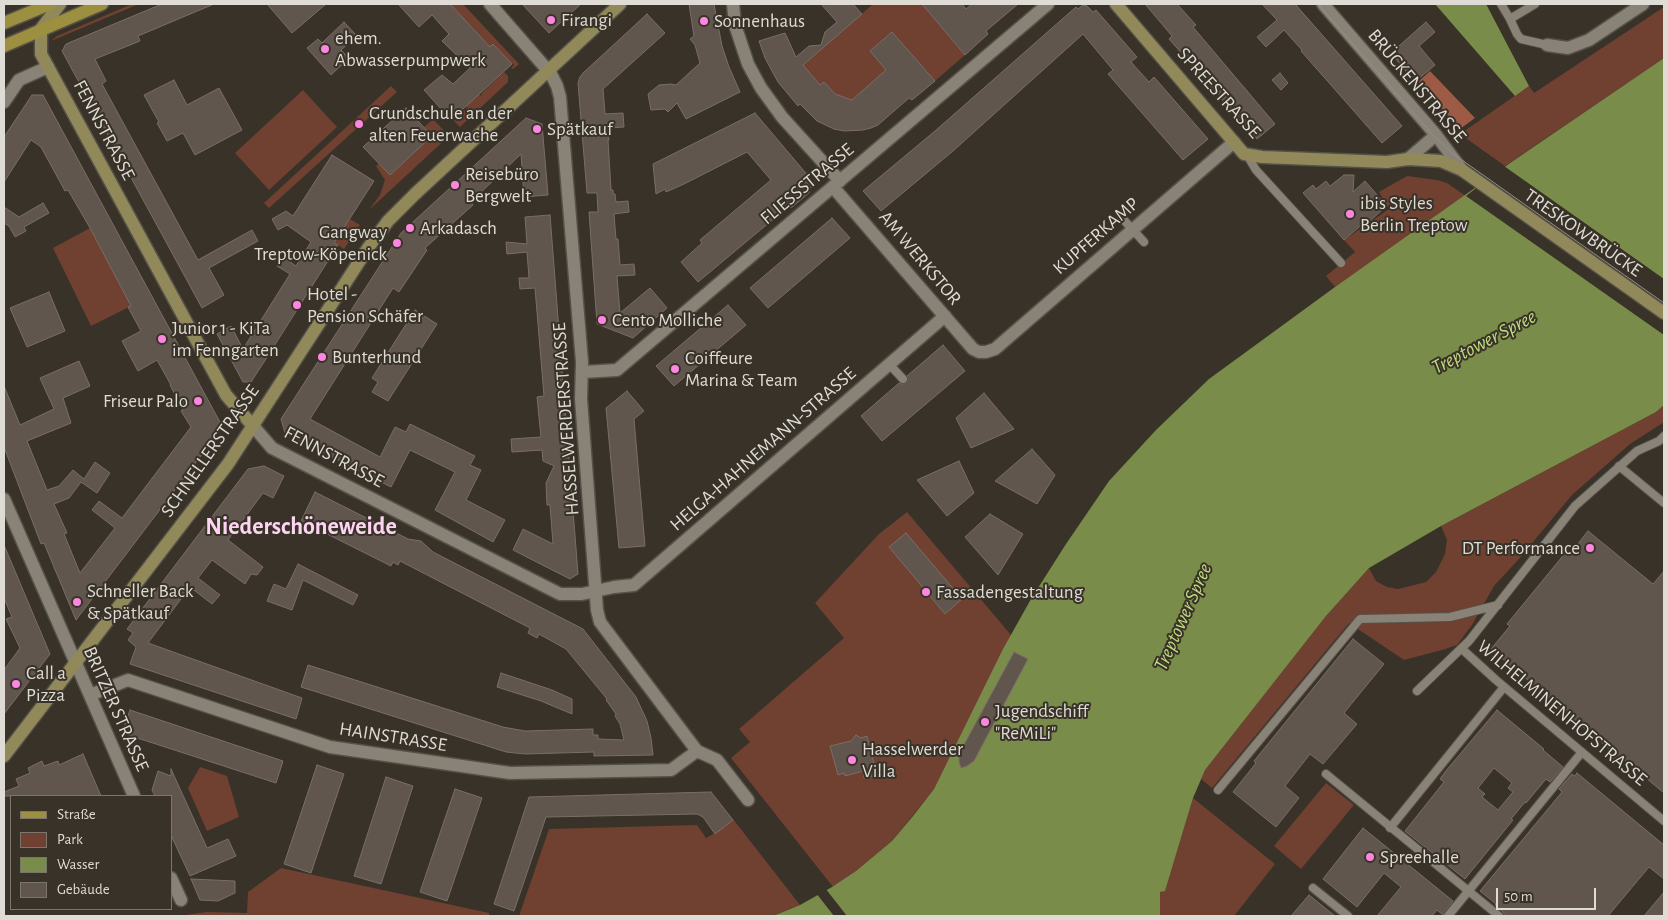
<!DOCTYPE html>
<html>
<head>
<meta charset="utf-8">
<style>
  body { margin:0 }
  #map { position:relative; width:1668px; height:920px; overflow:hidden; background:#383228; font-family:"Alegreya Sans",sans-serif }
  canvas { display:block }
  .frame { position:absolute; inset:0; border:5px solid #dfdbd5; pointer-events:none }
  .legend { position:absolute; left:10px; top:795px; width:162px; height:115px; box-sizing:border-box; background:#383228; border:1px solid #7b766d; margin:0; padding:6px 9px; list-style:none; font-size:15px; color:#dfdbd5 }
  .legend li { display:flex; align-items:center; gap:10px; height:25px }
  .legend b { width:25px; border:1px solid #7b766d }
  .scale { position:absolute; left:1496px; top:888px; width:100px; height:22px; box-sizing:border-box; border:2px solid #dfdbd5; border-top:0; padding-left:6px; font-size:15px; line-height:18px; white-space:nowrap; color:#dfdbd5; -webkit-text-stroke:4px #383228; paint-order:stroke }
</style>
</head>
<body>
<div id="map">
<canvas width="1668" height="920"></canvas>
<div class="frame"></div>
<ul class="legend">
<li><b style="height:6px;background:#9c8f3f"></b>Straße</li>
<li><b style="height:14px;background:#704031"></b>Park</li>
<li><b style="height:14px;background:#7a8c4a"></b>Wasser</li>
<li><b style="height:14px;background:#61564e"></b>Gebäude</li>
</ul>
<div class="scale">50 m</div>
</div>
<script>
const context = document.querySelector('canvas').getContext('2d');
context.lineJoin = 'round';
function fill(path, color) { context.fillStyle = color; context.fill(path, 'evenodd'); }
const poly = rows => new Path2D(rows.map(r => 'M' + r).join(''));
function trace(path, color, width, dash) { context.strokeStyle = color; context.lineWidth = width; context.lineCap = dash ? 'butt' : 'round'; context.setLineDash(dash || []); context.stroke(path); }
function write(font, color, halo, rows, align = 'center') {
  context.font = font + ' "Alegreya Sans",sans-serif'; context.lineWidth = 4; context.setLineDash([]); context.textBaseline = 'middle'; context.strokeStyle = halo; context.fillStyle = color; for (const [text, x, y, turn = 0] of rows) {
    context.save(); context.translate(x, y); context.rotate((+turn || 0) * Math.PI / 180); context.textAlign = isNaN(turn) ? turn : align; if (halo) context.strokeText(text, 0, 0); context.fillText(text, 0, 0); context.restore();
  }
}
fill(poly([
  [132,4,139,4,51,41,57,36],
  [450,4,463,4,519,64,513,69,511,68,514,65,512,63,510,64,494,44,491,48],
  [873,4,922,4,965,55,935,81,892,32,870,51,888,72,852,100,835,94,824,82,820,85,803,65],
  [1664,7,1664,58,1505,166,1460,134,1529,86,1534,93],
  [504,72,508,76,508,82,460,127,454,121,467,108,466,107,468,104,466,103,479,94,481,96,482,93],
  [391,86,397,92,269,208,264,203],
  [303,90,337,127,269,190,235,153],
  [433,119,449,136,369,210,380,195,385,180,376,166,379,164,390,175,432,136,424,127],
  [1407,176,1437,180,1447,183,1466,196,1335,287,1326,276,1355,252,1344,240,1389,209,1379,192],
  [309,216,339,235,350,219,360,225,344,249,304,223],
  [90,228,131,306,91,326,53,248],
  [1664,405,1664,422,1630,444,1572,495,1518,560,1494,586,1472,625,1457,645,1442,650,1404,660,1349,623,1212,788,1201,779,1205,770,1326,616,1369,568,1376,581,1387,587,1398,589,1426,582,1436,572,1445,554,1447,540,1441,526,1656,412],
  [907,512,1011,635,934,789,892,841,856,871,833,887,731,758,750,742,739,729,844,638,815,603,879,534],
  [200,767,227,776,239,817,207,831,188,788],
  [1326,783,1354,805,1301,869,1274,846],
  [1193,798,1275,864,1234,916,1160,916,1160,892,1165,890],
  [733,819,800,905,772,916,519,916,549,829,697,825,706,838,717,832],
  [281,868,489,913,489,916,177,916,207,912,247,913,248,892]
]), '#704031');
fill(poly([
  [1430,71,1475,118,1460,129,1418,82]
]), '#9d5b45');
fill(poly([
  [1435,4,1486,4,1529,86,1515,96],
  [1664,58,1664,405,1656,412,1441,526,1369,568,1326,616,1205,770,1193,798,1165,891,1160,892,1160,916,773,916,800,905,832,887,856,871,892,841,913,816,934,789,1003,649,1031,599,1066,544,1109,481,1156,430,1209,379,1335,287,1513,161]
]), '#7a8c4a');
fill(poly([
  [1504,166,1664,279,1664,335,1466,196],
  [825,888,847,916,834,916,816,893]
]), '#383228');
const building = poly([
  [162,4,214,4,138,36,140,41,95,59,106,81,102,84,198,260,252,230,258,241,209,268,224,295,202,308,62,51,66,44,162,4],
  [267,4,326,4,292,33,267,4],
  [398,4,450,4,490,47,493,44,512,64,451,120,424,90,442,75,453,84,470,68,442,41,449,34,432,15,419,27,398,4],
  [522,4,581,4,549,33,522,4],
  [689,4,714,4,722,46,729,67,740,92,686,119,677,103,668,112,665,109,651,110,648,94,659,85,671,84,676,85,700,63,695,45,690,39,694,36,689,4],
  [821,4,853,4,862,14,803,65,820,85,824,82,835,94,852,100,886,70,870,51,892,32,935,81,912,100,909,98,878,125,871,128,863,130,844,131,834,129,817,121,800,104,798,106,778,82,765,58,759,41,785,33,796,57,809,46,821,45,825,32,837,22,821,4],
  [922,4,962,4,966,9,972,4,1018,4,986,31,988,34,965,55,922,4],
  [1145,4,1177,4,1196,25,1193,27,1275,124,1257,139,1169,39,1172,36,1145,4],
  [1262,4,1295,4,1402,126,1382,143,1301,51,1302,50,1284,30,1266,47,1257,37,1277,20,1262,4],
  [1083,5,1087,6,1093,12,1096,10,1137,57,1131,62,1149,82,1154,77,1208,139,1183,160,1108,74,1113,70,1083,34,953,151,881,211,863,191,935,131,1076,7,1078,9,1083,5],
  [647,14,665,33,603,89,605,114,623,113,624,127,609,128,610,135,608,135,609,140,608,140,611,190,613,190,613,194,615,194,616,202,628,201,629,212,614,214,616,239,618,239,620,265,634,264,635,275,617,276,620,313,650,288,667,308,633,338,597,324,589,212,598,212,597,193,587,193,578,83,580,77,583,73,647,14],
  [344,22,357,36,341,50,349,58,331,75,307,48,318,39,322,43,344,22],
  [1426,22,1435,32,1419,46,1435,65,1415,82,1391,53,1426,22],
  [1280,73,1288,83,1281,90,1272,80,1280,73],
  [174,80,187,105,219,88,242,130,195,155,183,133,167,141,157,123,159,122,144,95,174,80],
  [32,95,43,95,221,424,219,432,76,620,44,543,41,544,4,447,4,386,20,425,54,409,40,378,79,361,90,386,63,398,71,423,27,441,47,490,59,486,73,470,84,479,95,462,110,473,97,493,81,482,69,498,54,504,67,533,64,534,80,573,115,528,92,510,99,501,122,518,191,427,181,411,183,410,170,385,171,385,157,360,138,371,122,341,141,331,128,307,131,306,90,228,68,190,65,191,41,147,31,140,4,182,4,137,32,95],
  [406,108,432,136,390,175,363,147,406,108],
  [755,113,815,184,808,190,810,192,791,208,789,206,698,282,681,262,702,243,700,240,771,180,747,152,684,184,666,192,665,189,656,194,653,164,755,113],
  [526,118,542,124,548,195,524,197,521,154,475,198,476,199,472,203,473,205,425,248,427,250,399,292,393,288,310,419,380,457,395,427,406,432,410,424,475,456,470,465,481,470,466,500,505,520,493,542,435,510,455,472,410,450,391,487,285,433,281,419,401,233,526,118],
  [332,155,374,181,334,243,338,245,264,362,251,382,243,382,217,334,231,326,243,349,290,274,277,266,283,257,296,266,311,242,287,225,278,230,272,219,286,211,293,216,332,155],
  [1344,175,1354,175,1353,192,1365,181,1385,204,1384,208,1368,223,1366,221,1344,240,1303,193,1313,185,1316,189,1326,181,1330,186,1344,175],
  [43,203,49,213,24,227,26,231,15,237,9,226,4,223,4,207,19,217,43,203],
  [550,215,578,574,570,579,513,550,523,529,553,544,550,505,547,505,546,483,554,466,543,461,542,450,512,452,511,439,541,437,537,397,544,396,535,288,520,289,519,278,529,278,527,252,507,254,506,242,527,244,525,217,550,215],
  [832,218,850,238,768,308,750,288,832,218],
  [49,292,65,331,27,347,10,308,49,292],
  [728,305,746,325,674,386,656,366,728,305],
  [415,310,437,324,388,401,372,392,378,382,372,378,415,310],
  [943,345,965,371,882,441,861,416,899,383,902,384,906,383,908,380,907,376,943,345],
  [627,391,644,411,634,419,645,546,619,548,606,408,627,391],
  [984,393,1014,429,971,448,956,418,984,393],
  [1032,449,1055,475,1037,504,995,481,1032,449],
  [959,461,974,493,947,516,917,480,959,461],
  [264,466,284,476,273,498,263,493,228,540,263,567,257,575,251,574,245,584,212,560,198,578,220,595,212,604,190,587,148,643,302,698,296,719,130,664,136,647,128,640,133,633,127,629,248,469,264,466],
  [315,492,408,539,421,541,433,552,583,629,636,697,647,721,651,738,653,755,594,756,594,752,525,754,506,752,301,687,308,665,503,727,525,731,593,729,593,735,598,735,598,739,624,740,620,724,615,716,616,714,606,700,607,699,566,649,539,634,537,638,528,633,530,628,400,561,398,565,393,562,391,566,301,521,315,492],
  [990,514,1023,534,998,575,965,537,990,514],
  [1588,531,1653,584,1664,571,1664,793,1622,758,1618,762,1610,756,1613,752,1491,649,1510,626,1507,624,1566,552,1569,555,1588,531],
  [906,533,962,599,945,614,889,547,906,533],
  [4,545,50,654,4,714,4,670,20,648,6,619,12,617,4,598,4,545],
  [298,564,358,595,353,605,303,580,292,610,267,601,274,584,286,589,298,564],
  [1353,639,1384,664,1344,713,1357,724,1323,764,1310,754,1285,786,1299,798,1276,827,1233,792,1256,763,1254,761,1353,639],
  [1014,652,1028,659,974,761,967,766,961,768,959,762,959,754,1014,652],
  [501,673,552,690,572,699,572,714,541,701,497,687,501,673],
  [130,710,283,761,276,783,122,733,130,710],
  [1497,710,1544,749,1543,750,1563,767,1550,782,1546,779,1526,803,1525,802,1511,819,1513,820,1465,879,1405,831,1444,782,1440,779,1445,772,1497,710],
  [1494,768,1512,783,1508,788,1513,792,1498,810,1482,797,1485,794,1478,788,1494,768],
  [856,735,861,738,867,736,877,775,864,778,863,771,845,776,844,773,838,775,830,746,851,741,856,735],
  [83,754,101,796,4,796,4,792,19,786,16,779,30,773,28,768,42,761,44,766,58,761,59,765,83,754],
  [317,765,344,774,311,873,284,864,317,765],
  [171,769,207,848,228,839,236,856,190,876,171,835,171,796,155,796,152,790,158,771,171,776,171,769],
  [1577,773,1664,845,1664,879,1649,867,1608,916,1505,916,1503,912,1495,905,1496,904,1480,891,1562,792,1559,789,1572,774,1575,776,1577,773],
  [386,777,413,786,381,884,354,876,386,777],
  [455,789,482,798,447,901,420,892,455,789],
  [711,792,733,820,715,834,703,817,697,814,546,817,514,911,494,904,529,797,711,792],
  [1363,828,1453,901,1443,915,1437,910,1432,916,1377,916,1401,887,1384,873,1357,907,1323,879,1363,828],
  [191,879,235,881,235,893,218,901,200,900,191,879],
  [1664,892,1664,916,1644,916,1664,892],
  [1309,895,1335,916,1291,916,1309,895]
]);
fill(building, '#61564e');
trace(building, '#7a6e66', 1);
const lane = poly([
  [1501,4,1510,19,1535,4],
  [1510,19,1517,34,1521,39,1547,45],
  [1251,156,1250,160,1256,170,1341,263],
  [1122,218,1144,242],
  [889,364,903,379],
  [1619,466,1664,503],
  [1462,649,1496,680,1664,821],
  [1417,691,1469,641,1575,506,1637,451,1659,441,1664,436],
  [1326,774,1499,916],
  [1218,790,1360,619,1450,617,1498,605],
  [1390,828,1504,687],
  [1313,888,1348,916],
  [1448,916,1582,752]
]);
const street = poly([
  [490,4,551,74,557,86,560,97,582,362,581,399,597,610,600,622,697,751,717,760,748,800],
  [733,4,735,25,748,64,761,88,782,117,840,181],
  [1323,4,1436,135,1462,170],
  [1547,45,1568,48,1589,40,1643,4],
  [4,102,19,80,48,67],
  [1408,159,1436,135],
  [833,187,973,349,979,352,986,352,995,349,1234,142],
  [583,372,617,370,1048,4],
  [253,426,272,448,560,594,582,594,614,587,634,585,945,316],
  [4,499,134,796],
  [90,695,128,680,330,747,510,773,671,770,697,751],
  [171,878,181,900]
]);
const secondary = poly([
  [60,4,41,29,41,54,226,395,253,426],
  [1116,4,1244,154,1262,157,1387,162,1408,159,1441,161,1462,170,1664,313],
  [4,756,228,464,368,248,388,221,415,194,620,4]
]);
const primary = poly([
  [4,23,50,4],
  [4,46,102,4]
]);
trace(lane, '#555048', 10);
trace(street, '#555048', 15);
trace(secondary, '#555048', 15);
trace(primary, '#555048', 15);
trace(lane, '#898276', 8);
trace(street, '#898276', 12);
trace(secondary, '#92895a', 12);
trace(primary, '#9c8f3f', 12);
trace(poly([
  [1318,4,1432,134,1452,153,1664,303]
]), '#959088', 1);
for (const [x, y, r, color] of [
  [551,20,5,"#fd86e1"],
  [704,21,5,"#fd86e1"],
  [325,49,5,"#fd86e1"],
  [359,124,5,"#fd86e1"],
  [537,129,5,"#fd86e1"],
  [455,185,5,"#fd86e1"],
  [1350,214,5,"#fd86e1"],
  [410,228,5,"#fd86e1"],
  [397,243,5,"#fd86e1"],
  [297,305,5,"#fd86e1"],
  [602,320,5,"#fd86e1"],
  [162,339,5,"#fd86e1"],
  [322,357,5,"#fd86e1"],
  [675,369,5,"#fd86e1"],
  [198,401,5,"#fd86e1"],
  [1590,548,5,"#fd86e1"],
  [926,592,5,"#fd86e1"],
  [77,602,5,"#fd86e1"],
  [16,684,5,"#fd86e1"],
  [985,722,5,"#fd86e1"],
  [852,760,5,"#fd86e1"],
  [1370,857,5,"#fd86e1"]
]) { const dot = new Path2D(); dot.arc(x, y, r, 0, 2 * Math.PI); context.fillStyle = color; context.fill(dot); trace(dot, '#383228', 2); }
write('19px', '#dfdbd5', '#383228', [
  ["Firangi",561,20],
  ["Sonnenhaus",714,21],
  ["ehem.",335,38],
  ["Abwasserpumpwerk",335,60],
  ["Grundschule an der",369,113],
  ["alten Feuerwache",369,135],
  ["Spätkauf",547,129],
  ["Reisebüro",465,174],
  ["Bergwelt",465,196],
  ["ibis Styles",1360,203],
  ["Berlin Treptow",1360,225],
  ["Arkadasch",420,228],
  ["Gangway",387,232,"right"],
  ["Treptow-Köpenick",387,254,"right"],
  ["Hotel -",307,294],
  ["Pension Schäfer",307,316],
  ["Cento Molliche",612,320],
  ["Junior 1 - KiTa",172,328],
  ["im Fenngarten",172,350],
  ["Bunterhund",332,357],
  ["Coiffeure",685,358],
  ["Marina & Team",685,380],
  ["Friseur Palo",188,401,"right"],
  ["DT Performance",1580,548,"right"],
  ["Schneller Back",87,591],
  ["& Spätkauf",87,613],
  ["Fassadengestaltung",936,592],
  ["Call a",26,673],
  ["Pizza",26,695],
  ["Jugendschiff",995,711],
  ["\"ReMiLi\"",995,733],
  ["Hasselwerder",862,749],
  ["Villa",862,771],
  ["Spreehalle",1380,857]
], 'left');
write('19px', '#dfdbd5', '#383228', [
  ["BRÜCKENSTRASSE",1417,86,50],
  ["SPREESTRASSE",1219,93,48],
  ["FENNSTRASSE",104,130,62],
  ["FLIESSSTRASSE",807,184,-40],
  ["TRESKOWBRÜCKE",1583,233,35],
  ["KUPFERKAMP",1096,236,-41],
  ["AM WERKSTOR",920,258,50],
  ["HASSELWERDERSTRASSE",566,419,-94],
  ["HELGA-HAHNEMANN-STRASSE",763,449,-41],
  ["SCHNELLERSTRASSE",210,451,-55],
  ["FENNSTRASSE",334,457,28],
  ["BRITZER STRASSE",116,709,66],
  ["WILHELMINENHOFSTRASSE",1562,713,40],
  ["HAINSTRASSE",393,737,9]
]);
write('italic 20px', '#c1dc7e', '#383228', [
  ["Treptower Spree",1484,342,-28],
  ["Treptower Spree",1183,617,-66]
]);
write('bold 24px', '#fdd4f1', '#383228', [
  ["Niederschöneweide",301,527]
]);
</script>
</body>
</html>
